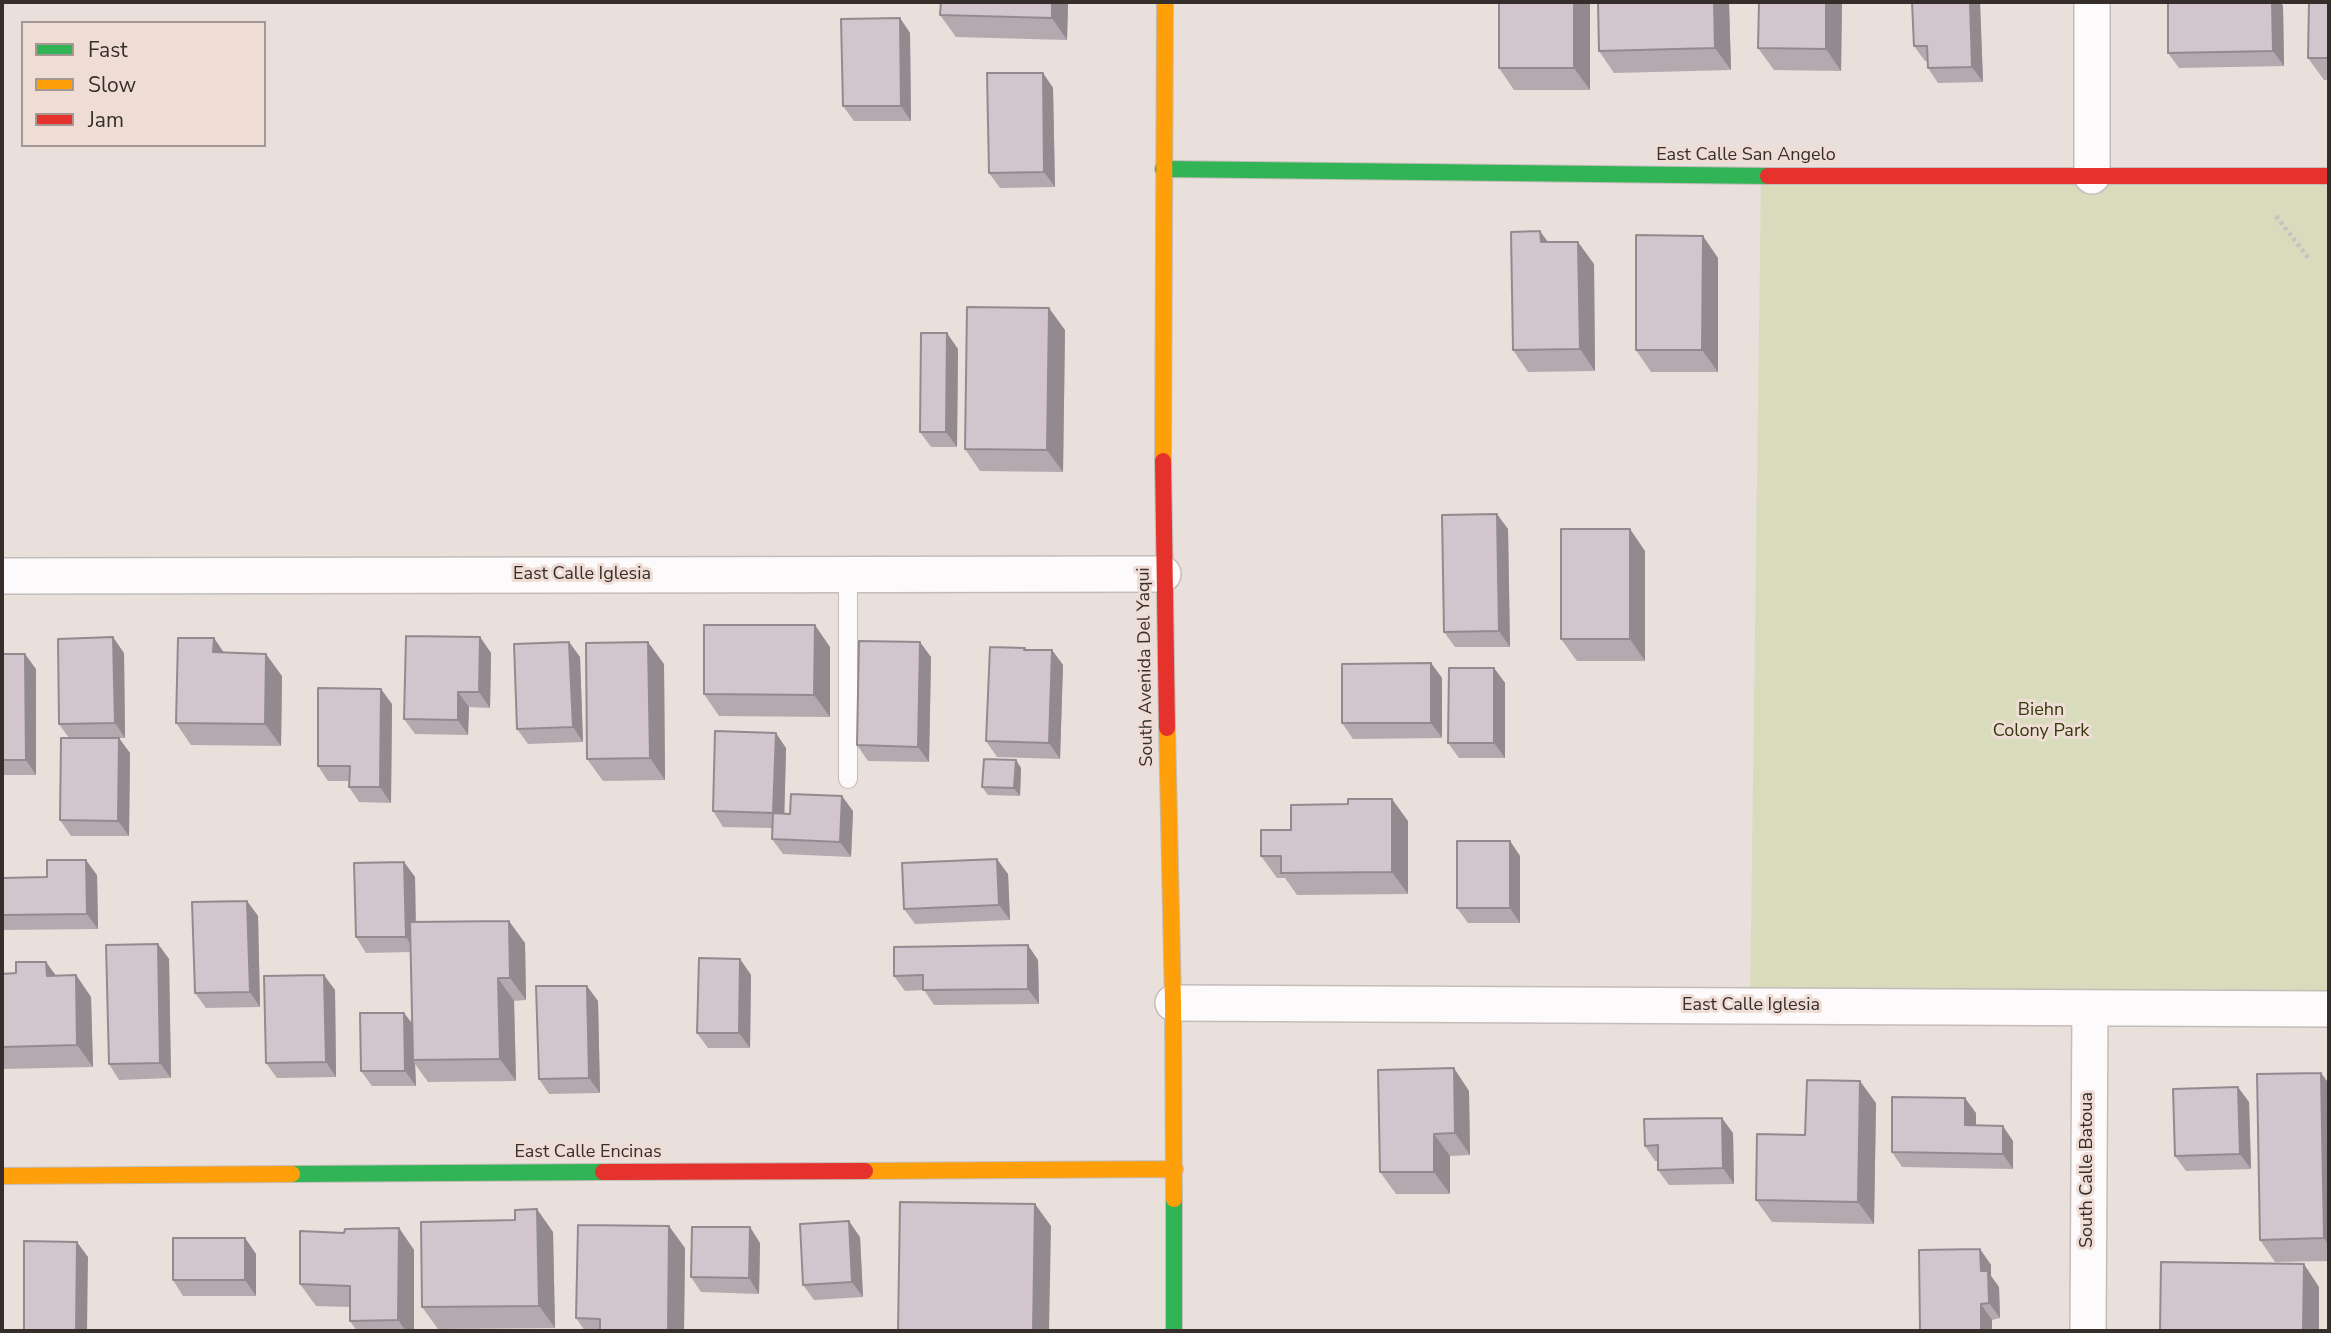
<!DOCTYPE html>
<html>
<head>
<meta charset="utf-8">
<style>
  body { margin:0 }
  #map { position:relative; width:2331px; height:1333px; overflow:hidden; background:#e9dfdb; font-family:"Nunito Sans",sans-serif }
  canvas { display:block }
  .frame { position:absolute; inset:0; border:4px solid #352e2b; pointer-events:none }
  .legend { position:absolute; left:21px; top:21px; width:245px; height:126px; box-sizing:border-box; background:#efddd5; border:2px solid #a59791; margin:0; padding:9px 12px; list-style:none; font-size:21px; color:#352e2b }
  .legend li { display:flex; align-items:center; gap:14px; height:35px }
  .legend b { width:35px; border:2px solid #a59791 }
</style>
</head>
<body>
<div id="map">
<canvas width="2331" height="1333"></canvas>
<div class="frame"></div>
<ul class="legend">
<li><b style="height:9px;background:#30b455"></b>Fast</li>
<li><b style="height:9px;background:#ff9f0a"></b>Slow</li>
<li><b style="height:9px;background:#e5322d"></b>Jam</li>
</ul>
</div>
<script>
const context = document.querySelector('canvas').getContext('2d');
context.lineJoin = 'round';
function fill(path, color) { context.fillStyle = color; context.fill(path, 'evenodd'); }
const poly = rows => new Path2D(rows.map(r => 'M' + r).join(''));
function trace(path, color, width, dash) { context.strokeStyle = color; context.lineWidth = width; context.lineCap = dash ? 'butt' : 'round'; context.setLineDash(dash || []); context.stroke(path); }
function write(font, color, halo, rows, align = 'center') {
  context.font = font + ' "Nunito Sans",sans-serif'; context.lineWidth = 6; context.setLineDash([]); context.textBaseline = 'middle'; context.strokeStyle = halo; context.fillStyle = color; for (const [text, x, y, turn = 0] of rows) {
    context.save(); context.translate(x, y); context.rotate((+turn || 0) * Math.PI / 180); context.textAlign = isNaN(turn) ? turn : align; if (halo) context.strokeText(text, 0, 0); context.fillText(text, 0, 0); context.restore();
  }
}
fill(poly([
  [1761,176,2329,176,2329,1009,1750,1006]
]), '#d9dcbc');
const lane = poly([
  [848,779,848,574]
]);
const street = poly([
  [2092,2,2092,176],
  [2,576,1163,574],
  [1173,1003,2329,1009],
  [2088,1331,2090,1009]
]);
const fast = poly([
  [1163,169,1768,176],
  [292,1174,603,1172],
  [1174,1199,1174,1331]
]);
const slow = poly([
  [1163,461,1165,2],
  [1167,728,1173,1003,1174,1199],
  [865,1171,1175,1169],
  [2,1176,292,1174]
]);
const jam = poly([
  [1768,176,2329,176],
  [1163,461,1167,728],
  [603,1172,865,1171]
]);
trace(lane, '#c4bcb9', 20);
trace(street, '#c4bcb9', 38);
trace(fast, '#c4bcb9', 18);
trace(slow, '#c4bcb9', 18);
trace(jam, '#c4bcb9', 18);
trace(poly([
  [2276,216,2310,260]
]), '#c5c2c1', 4.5, [3.5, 3.5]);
trace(lane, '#fcfafa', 18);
trace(street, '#fcfafa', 35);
trace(fast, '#30b455', 16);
trace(slow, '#ff9f0a', 16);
trace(jam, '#e5322d', 16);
fill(poly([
  [1068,2,1067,40,956,37,940,15],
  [1590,2,1590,90,1514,90,1499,68],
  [1598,2,1729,2,1731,70,1614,73,1599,51],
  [1759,2,1842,2,1841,71,1774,70,1758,48],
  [1912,2,1980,2,1983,82,1938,83,1928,68,1927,61,1925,61,1914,46],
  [2168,2,2280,2,2283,6,2284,66,2179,68,2168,53],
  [2329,2,2329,80,2324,80,2308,58],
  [900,18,910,33,911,121,854,121,843,106],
  [1043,73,1053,88,1055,187,1000,188,989,173],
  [1718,258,1718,372,1651,372,1636,350],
  [1594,264,1595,371,1528,372,1513,350],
  [1065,330,1063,472,980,471,965,449],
  [958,349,957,447,931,447,920,432],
  [1508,529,1510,647,1455,647,1444,632],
  [1645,551,1645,661,1577,661,1561,639],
  [480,637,491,653,490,708,469,707,468,735,415,734,404,719],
  [569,642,580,657,583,742,528,744,517,729],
  [830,647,830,717,719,716,704,694],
  [1026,650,1052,650,1063,665,1060,759,997,757,986,741],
  [124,653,125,738,115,738,130,753,129,836,71,836,60,820,69,738,59,724],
  [224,653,282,676,281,746,191,745,176,723],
  [2,654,36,669,36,775,2,775],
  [931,657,929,762,868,761,857,745],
  [1431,663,1442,678,1442,738,1353,739,1342,723],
  [664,664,665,780,603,781,587,759],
  [1494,668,1505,683,1505,758,1459,758,1448,743],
  [392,704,391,803,359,802,349,787,349,781,328,781,318,766],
  [786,748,784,814,853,811,851,857,783,854,772,839,772,828,723,827,713,811],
  [1016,760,1021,768,1020,796,988,795,982,787],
  [1348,804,1408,821,1408,894,1297,895,1285,878,1277,878,1261,856,1291,830],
  [1510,841,1520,856,1520,923,1468,923,1457,908],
  [404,862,415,877,416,922,525,943,526,1000,514,1001,516,1081,428,1082,415,1064,416,1086,372,1086,361,1071,404,1013,412,1023,411,952,366,953,356,937],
  [1008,874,1010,920,915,924,904,909],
  [97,875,98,929,2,930,2,878],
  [247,901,258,916,260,1007,206,1008,195,993],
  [158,944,169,959,171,1078,119,1080,109,1064],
  [740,959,751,975,750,1048,708,1048,697,1033],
  [1038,960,1039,1004,934,1005,924,990,905,991,894,976],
  [46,962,56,976,76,975,91,997,93,1067,2,1069,2,974,16,973],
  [335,990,336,1077,277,1078,266,1063],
  [598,1001,600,1093,549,1094,539,1079],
  [2321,1073,2329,1084,2329,1261,2275,1262,2260,1240],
  [1469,1091,1470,1155,1450,1156,1450,1194,1396,1194,1380,1172],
  [2249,1102,2251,1169,2186,1171,2175,1156],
  [1876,1103,1874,1224,1772,1222,1756,1200],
  [1976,1113,1976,1125,2013,1141,2013,1169,1902,1167,1892,1152],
  [1733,1133,1734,1184,1669,1185,1658,1170,1658,1161,1655,1161,1645,1146],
  [515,1220,553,1232,555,1328,438,1329,422,1307],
  [399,1228,414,1250,414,1331,357,1331,350,1321,350,1307,316,1306,300,1284,344,1233],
  [860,1237,863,1297,814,1300,803,1285],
  [245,1238,256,1254,256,1296,183,1296,173,1280],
  [760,1243,759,1294,701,1292,691,1277],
  [685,1248,684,1331,585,1331,576,1318],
  [1980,1249,1991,1265,1991,1276,1999,1287,2000,1318,1992,1320,1992,1331,1920,1331]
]), '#b5a9b0');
fill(poly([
  [1052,2,1068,2,1067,40,1052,18],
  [1574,2,1590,2,1590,90,1574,68],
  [1714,2,1729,2,1731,70,1715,48],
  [1826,2,1842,2,1841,71,1826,49],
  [1970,2,1980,2,1983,82,1972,67],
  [2272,2,2280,2,2283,6,2284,66,2273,51],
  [900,18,910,33,911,121,901,106],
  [1043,73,1053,88,1055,187,1044,172],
  [1540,231,1556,253,1541,242],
  [1703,236,1718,258,1718,372,1702,350],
  [1578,242,1594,264,1595,371,1580,349],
  [1049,308,1065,330,1063,472,1047,450],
  [947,333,958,349,957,447,946,432],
  [1497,514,1508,529,1510,647,1499,631],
  [1630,529,1645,551,1645,661,1630,639],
  [815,625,830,647,830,717,814,695],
  [113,637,124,653,125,738,115,723],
  [480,637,491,653,490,708,479,692],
  [214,638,229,660,213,652],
  [569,642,580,657,583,742,573,727],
  [648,642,664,664,665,780,650,758],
  [920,642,931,657,929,762,918,747],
  [1052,650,1063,665,1060,759,1049,743],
  [25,654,36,669,36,775,26,760],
  [266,654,282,676,281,746,265,724],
  [1431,663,1442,678,1442,738,1431,723],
  [1494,668,1505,683,1505,758,1494,743],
  [381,689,392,704,391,803,380,787],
  [458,692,469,707,468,735,458,720],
  [776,733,786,748,784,829,773,813],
  [119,738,130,753,129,836,118,821],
  [1016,760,1021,768,1020,796,1014,788],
  [842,796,853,811,851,857,840,842],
  [1392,799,1408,821,1408,894,1392,872],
  [1510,841,1520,856,1520,923,1510,908],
  [997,859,1008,874,1010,920,999,905],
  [86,860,97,875,98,929,87,914],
  [404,862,415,877,416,952,406,937],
  [247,901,258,916,260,1007,250,992],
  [509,921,525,943,526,1000,510,978],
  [158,944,169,959,171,1078,160,1063],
  [1028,945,1038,960,1039,1004,1028,989],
  [740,959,751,975,750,1048,739,1033],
  [46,962,62,984,47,976],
  [76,975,91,997,93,1067,77,1045],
  [324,975,335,990,336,1077,326,1062],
  [498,978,514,1001,516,1081,500,1059],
  [587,986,598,1001,600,1093,589,1078],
  [404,1013,415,1028,413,1060,415,1064,416,1086,405,1071],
  [1454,1068,1469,1091,1470,1155,1455,1133],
  [2321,1073,2329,1084,2329,1246,2324,1238],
  [1860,1081,1876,1103,1874,1224,1858,1202],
  [2238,1087,2249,1102,2251,1169,2240,1154],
  [1965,1098,1976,1113,1976,1140,1965,1125],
  [1722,1118,1733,1133,1734,1184,1723,1168],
  [2003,1126,2013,1141,2013,1169,2003,1154],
  [1434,1134,1450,1156,1450,1194,1434,1172],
  [1035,1204,1051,1226,1049,1331,1033,1331],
  [537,1209,553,1232,555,1328,539,1306],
  [849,1221,860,1237,863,1297,852,1282],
  [669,1226,685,1248,684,1331,668,1331],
  [750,1227,760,1243,759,1294,749,1278],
  [399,1228,414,1250,414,1331,406,1331,398,1320],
  [245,1238,256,1254,256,1296,245,1280],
  [77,1242,88,1257,87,1331,76,1331],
  [1980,1249,1991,1265,1991,1276,1999,1287,2000,1318,1989,1303,1981,1271],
  [2304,1264,2319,1287,2319,1331,2303,1331],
  [1981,1304,1992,1320,1992,1331,1981,1331]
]), '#938a90');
const building = poly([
  [941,2,1052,2,1052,18,940,15,941,2],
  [1499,2,1574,2,1574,68,1499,68,1499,2],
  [1598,2,1714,2,1715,48,1599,51,1598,2],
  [1759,2,1826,2,1826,49,1758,48,1759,2],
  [1912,2,1970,2,1972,67,1928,68,1927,46,1914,46,1912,2],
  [2168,2,2272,2,2273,51,2168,53,2168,2],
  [2309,2,2329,2,2329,58,2308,58,2309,2],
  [900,18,901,106,843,106,841,19,900,18],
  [987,73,1043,73,1044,172,989,173,987,73],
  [1540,231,1541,242,1578,242,1580,349,1513,350,1511,232,1540,231],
  [1636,235,1703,236,1702,350,1636,350,1636,235],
  [967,307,1049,308,1047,450,965,449,967,307],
  [921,333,947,333,946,432,920,432,921,333],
  [1497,514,1499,631,1444,632,1442,515,1497,514],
  [1561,529,1630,529,1630,639,1561,639,1561,529],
  [704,625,815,625,814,695,704,694,704,625],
  [406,636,480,637,479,692,458,692,458,720,404,719,406,636],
  [113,637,115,723,59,724,58,639,113,637],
  [178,638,214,638,213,652,266,654,265,724,176,723,178,638],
  [859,641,920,642,918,747,857,745,859,641],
  [569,642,573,727,517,729,514,644,569,642],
  [648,642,650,758,587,759,586,643,648,642],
  [990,647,1025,648,1024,650,1052,650,1049,743,986,741,990,647],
  [2,654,25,654,26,760,2,760,2,654],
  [1431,663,1431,723,1342,723,1342,664,1431,663],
  [1449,668,1494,668,1494,743,1448,743,1449,668],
  [318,688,381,689,380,787,349,787,350,766,318,766,318,688],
  [715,731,776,733,773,813,713,811,715,731],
  [61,738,119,738,118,821,60,820,61,738],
  [984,759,1016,760,1014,788,982,787,984,759],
  [791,794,842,796,840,842,772,839,773,813,790,814,791,794],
  [1348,799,1392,799,1392,872,1281,873,1281,856,1261,856,1261,830,1291,830,1291,805,1348,804,1348,799],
  [1457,841,1510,841,1510,908,1457,908,1457,841],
  [997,859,999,905,904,909,902,863,997,859],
  [47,860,86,860,87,914,2,915,2,878,47,877,47,860],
  [404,862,406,937,356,937,354,863,404,862],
  [247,901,250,992,195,993,192,902,247,901],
  [509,921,510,978,498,978,500,1059,413,1060,410,922,509,921],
  [158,944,160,1063,109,1064,106,945,158,944],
  [1028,945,1028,989,923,990,923,975,894,976,894,947,1028,945],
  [699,958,740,959,739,1033,697,1033,699,958],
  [16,962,46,962,47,976,76,975,77,1045,2,1047,2,974,16,973,16,962],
  [324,975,326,1062,266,1063,264,976,324,975],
  [536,986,587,986,589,1078,539,1079,536,986],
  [360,1013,404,1013,405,1071,361,1071,360,1013],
  [1454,1068,1455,1133,1434,1134,1434,1172,1380,1172,1378,1070,1454,1068],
  [2321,1073,2324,1238,2260,1240,2257,1074,2321,1073],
  [1807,1080,1860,1081,1858,1202,1756,1200,1757,1134,1805,1135,1807,1080],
  [2238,1087,2240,1154,2175,1156,2173,1089,2238,1087],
  [1892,1097,1965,1098,1965,1125,2003,1126,2003,1154,1892,1152,1892,1097],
  [1722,1118,1723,1168,1658,1170,1658,1145,1645,1146,1644,1119,1722,1118],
  [900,1202,1035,1204,1033,1331,898,1331,900,1202],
  [537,1209,539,1306,422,1307,421,1222,515,1220,515,1210,537,1209],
  [849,1221,852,1282,803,1285,800,1224,849,1221],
  [578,1225,669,1226,668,1331,600,1331,600,1319,576,1318,578,1225],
  [692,1227,750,1227,749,1278,691,1277,692,1227],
  [399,1228,398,1320,350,1321,350,1286,300,1284,300,1231,344,1233,345,1229,399,1228],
  [173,1238,245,1238,245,1280,173,1280,173,1238],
  [24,1241,77,1242,76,1331,24,1331,24,1241],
  [1980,1249,1981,1271,1988,1271,1989,1303,1981,1304,1981,1331,1920,1331,1919,1250,1980,1249],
  [2161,1262,2304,1264,2303,1331,2160,1331,2161,1262]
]);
fill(building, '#d2c5cd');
trace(building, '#938a90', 2);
write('18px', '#352e2b', '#efddd5', [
  ["East Calle San Angelo",1746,156],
  ["East Calle Iglesia",582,575],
  ["South Avenida Del Yaqui",1146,667,-91],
  ["East Calle Iglesia",1751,1006],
  ["East Calle Encinas",588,1153],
  ["South Calle Batoua",2088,1170,-90]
]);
write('18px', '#31390a', '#efddd5', [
  ["Biehn",2041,711],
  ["Colony Park",2041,732]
]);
</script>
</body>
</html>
